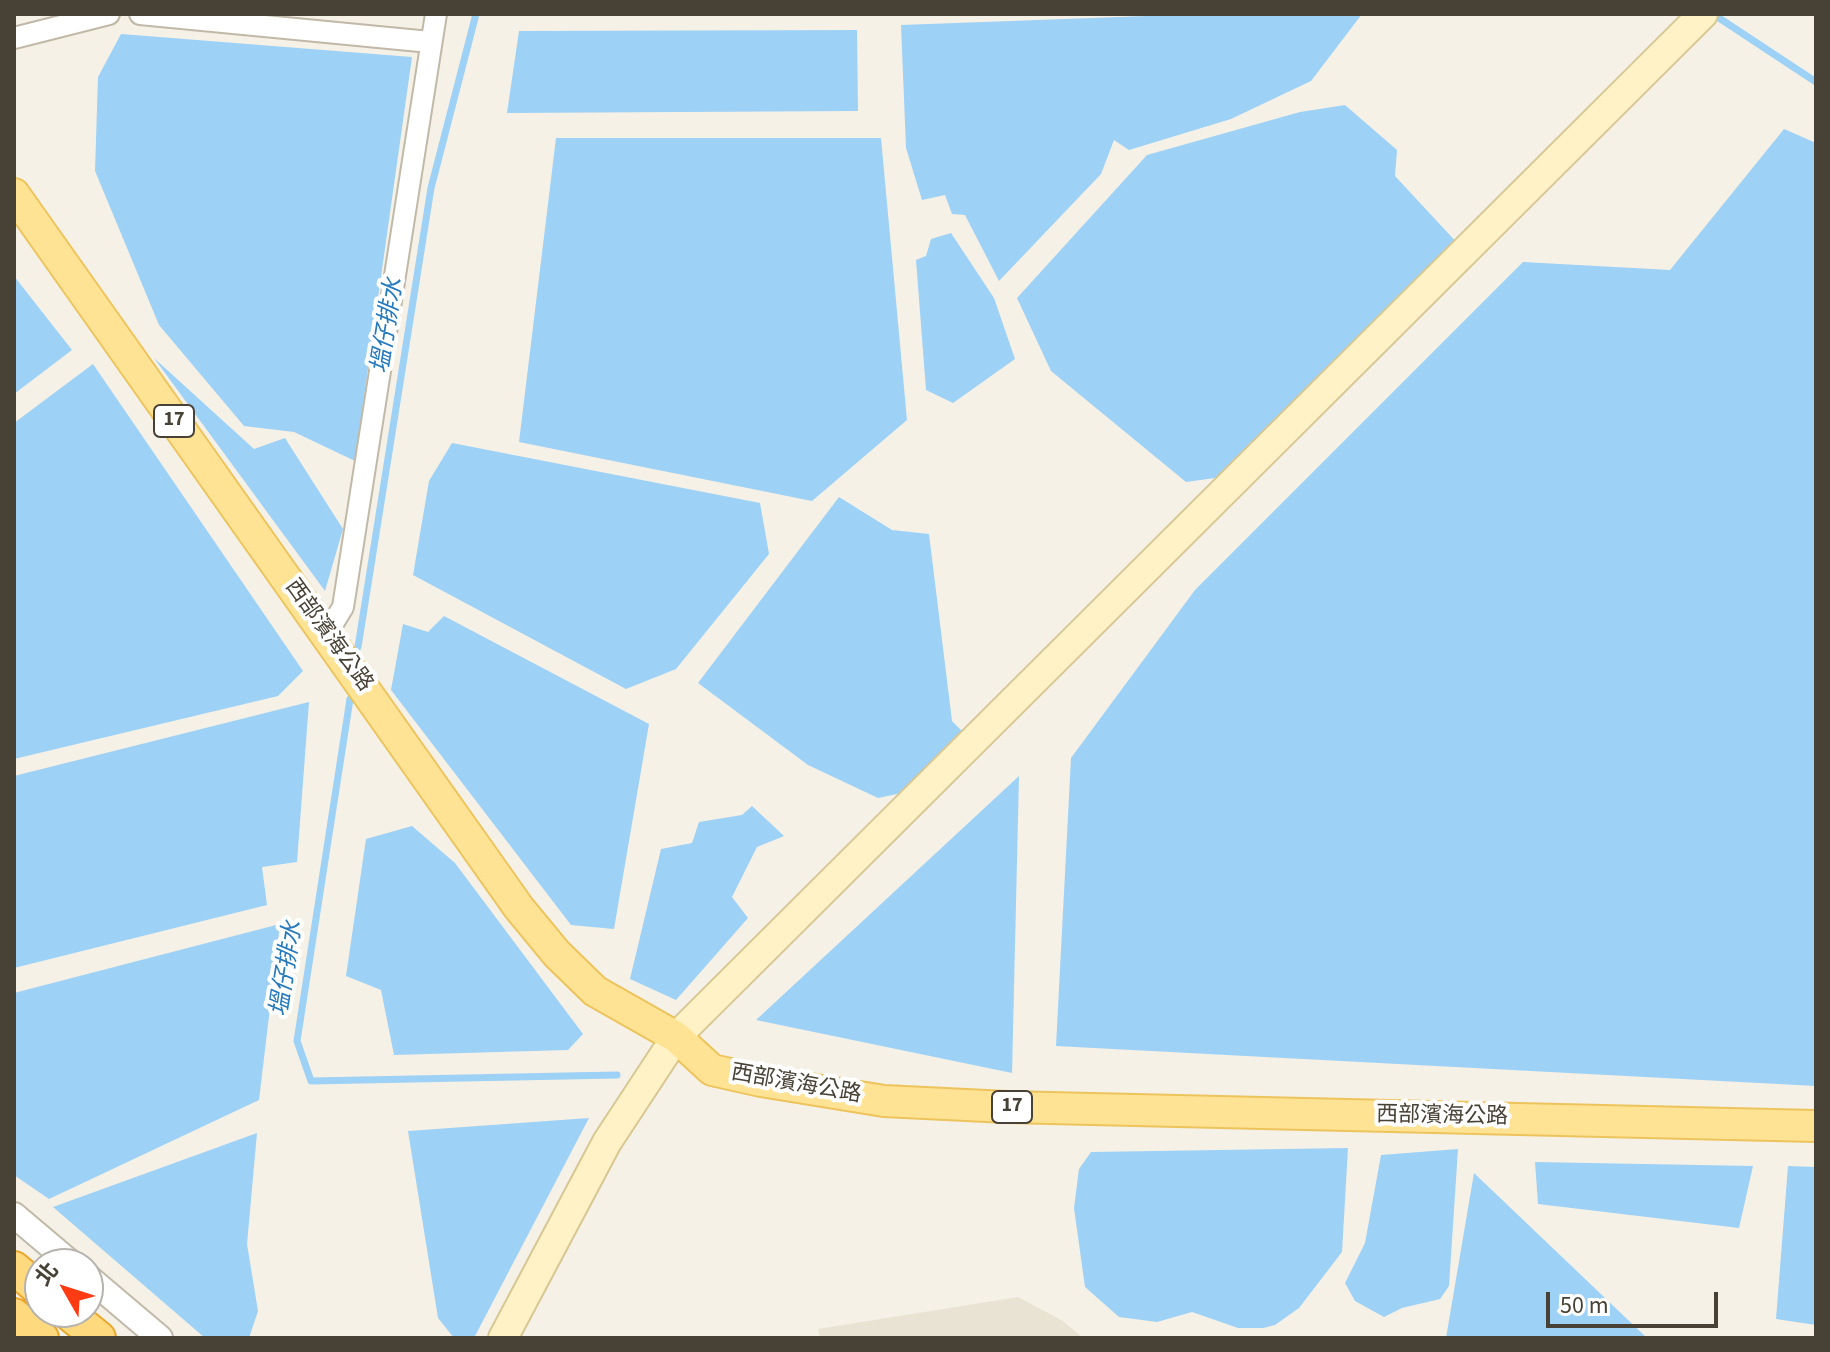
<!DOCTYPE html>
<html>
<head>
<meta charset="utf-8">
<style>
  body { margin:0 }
  #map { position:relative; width:1830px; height:1352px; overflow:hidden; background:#f5f1e7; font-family:"Source Sans 3","Noto Sans TC",sans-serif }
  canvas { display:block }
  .frame { position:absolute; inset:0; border:16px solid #484135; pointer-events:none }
  .north { position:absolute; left:24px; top:1248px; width:80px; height:80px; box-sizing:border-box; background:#fff; border:2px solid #b6b3ae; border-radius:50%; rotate:309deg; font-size:22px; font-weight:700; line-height:32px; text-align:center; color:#484135 }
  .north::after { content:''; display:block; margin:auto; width:28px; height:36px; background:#ff3b13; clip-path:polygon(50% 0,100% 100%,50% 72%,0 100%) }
  .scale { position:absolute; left:1546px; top:1292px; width:172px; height:36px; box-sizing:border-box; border:4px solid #484135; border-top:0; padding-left:10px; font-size:24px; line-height:28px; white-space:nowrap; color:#484135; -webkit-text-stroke:6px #fff; paint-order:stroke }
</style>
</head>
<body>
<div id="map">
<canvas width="1830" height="1352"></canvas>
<div class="frame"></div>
<div class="north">北</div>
<div class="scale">50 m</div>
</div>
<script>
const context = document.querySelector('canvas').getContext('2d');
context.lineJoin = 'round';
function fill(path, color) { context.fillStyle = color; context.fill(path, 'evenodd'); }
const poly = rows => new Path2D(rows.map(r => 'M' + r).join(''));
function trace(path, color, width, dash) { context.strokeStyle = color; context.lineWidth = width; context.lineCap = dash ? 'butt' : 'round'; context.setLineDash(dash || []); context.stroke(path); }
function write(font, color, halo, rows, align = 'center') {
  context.font = font + ' "Source Sans 3","Noto Sans TC",sans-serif'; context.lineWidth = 8; context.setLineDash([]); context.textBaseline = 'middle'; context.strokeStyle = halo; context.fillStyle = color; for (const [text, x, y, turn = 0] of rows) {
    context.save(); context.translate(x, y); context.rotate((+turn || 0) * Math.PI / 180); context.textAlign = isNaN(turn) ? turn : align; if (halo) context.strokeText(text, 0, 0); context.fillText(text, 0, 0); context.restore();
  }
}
fill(poly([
  [1018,1297,1063,1321,1083,1338,820,1338,818,1329]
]), '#e9e3d4');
fill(poly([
  [1201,14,1362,14,1311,81,1231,119,1129,150,1114,140,1101,174,999,281,965,215,952,214,945,195,922,200,906,148,901,25],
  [857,30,858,111,507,113,519,31],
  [121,34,412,57,355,461,294,432,244,426,159,325,95,171,98,77],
  [1345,105,1397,150,1395,176,1460,246,1229,476,1186,482,1051,371,1017,298,1147,155,1300,112],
  [1784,129,1816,143,1816,1086,1056,1046,1071,758,1195,590,1523,262,1670,270],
  [556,138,881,138,907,420,812,501,519,442],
  [951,233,994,298,1015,359,953,403,926,390,916,260,926,256,931,239],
  [14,276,72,350,14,394],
  [154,358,254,449,285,438,343,529,325,591],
  [93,364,303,671,278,696,14,759,14,423],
  [452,443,760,503,769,554,676,669,626,689,413,575,429,481],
  [839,497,892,530,929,534,952,721,964,733,902,793,878,798,808,765,698,683],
  [444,616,649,724,614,929,571,925,391,690,403,624,428,632],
  [309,702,297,862,262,867,267,905,14,968,14,776],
  [1019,776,1012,1073,756,1020],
  [752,806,784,836,757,847,732,897,748,918,676,1000,630,979,661,849,692,843,699,822,742,815],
  [412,826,455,863,583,1034,568,1050,394,1055,381,990,346,976,366,839],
  [280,924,259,1100,49,1199,14,1175,14,993],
  [589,1118,474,1338,454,1338,438,1318,408,1131],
  [257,1133,247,1244,258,1311,249,1338,205,1338,53,1207],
  [1348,1148,1342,1252,1299,1308,1275,1325,1263,1328,1238,1328,1192,1312,1157,1322,1119,1317,1085,1287,1074,1208,1079,1169,1091,1152],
  [1458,1149,1449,1286,1440,1299,1402,1308,1384,1317,1355,1301,1345,1283,1365,1243,1381,1155],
  [1535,1162,1753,1166,1739,1228,1538,1204],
  [1788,1166,1816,1167,1816,1325,1776,1319],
  [1474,1173,1647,1338,1446,1338]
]), '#9ed1f6');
trace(poly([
  [1713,14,1816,82],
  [358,647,431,188,476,14],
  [350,699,297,1041,311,1081,617,1075]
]), '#9ed1f6', 7);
const minor = poly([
  [140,14,430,42],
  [14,38,109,14],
  [326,635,343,607,436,14]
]);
const tertiary = poly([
  [14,1215,72,1264],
  [88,1277,160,1338]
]);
const secondary = poly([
  [503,1338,607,1142,676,1037,1703,14]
]);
const primary = poly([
  [14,194,519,908,557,954,595,991,676,1037,712,1070,761,1081,884,1101,1007,1107,1816,1126]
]);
const trunk = poly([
  [14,1268,40,1290],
  [67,1312,99,1338],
  [14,1315,42,1338]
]);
trace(minor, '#c1b9a8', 24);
trace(tertiary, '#c1b9a8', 28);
trace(secondary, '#d8c793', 32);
trace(primary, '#edc45c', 34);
trace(trunk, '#eaa72b', 36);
trace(minor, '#fff', 20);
trace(tertiary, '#fff', 24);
trace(secondary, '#fff2c6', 28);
trace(primary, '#ffe395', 30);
trace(trunk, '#ffd97e', 32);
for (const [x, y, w] of [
  [174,421,40],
  [1012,1107,40]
]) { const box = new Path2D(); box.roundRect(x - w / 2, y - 16, w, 32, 6); context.fillStyle = '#fff'; context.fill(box); trace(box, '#484135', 2); }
write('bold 20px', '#484135', null, [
  ["17",174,421],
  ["17",1012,1107]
]);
write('22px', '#484135', '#fff', [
  ["西部濱海公路",328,636,54],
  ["西部濱海公路",796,1085,10],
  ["西部濱海公路",1442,1117,1]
]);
write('italic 24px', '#257abd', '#fff', [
  ["塭仔排水",389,326,-81],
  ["塭仔排水",288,969,-81]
]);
</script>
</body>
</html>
